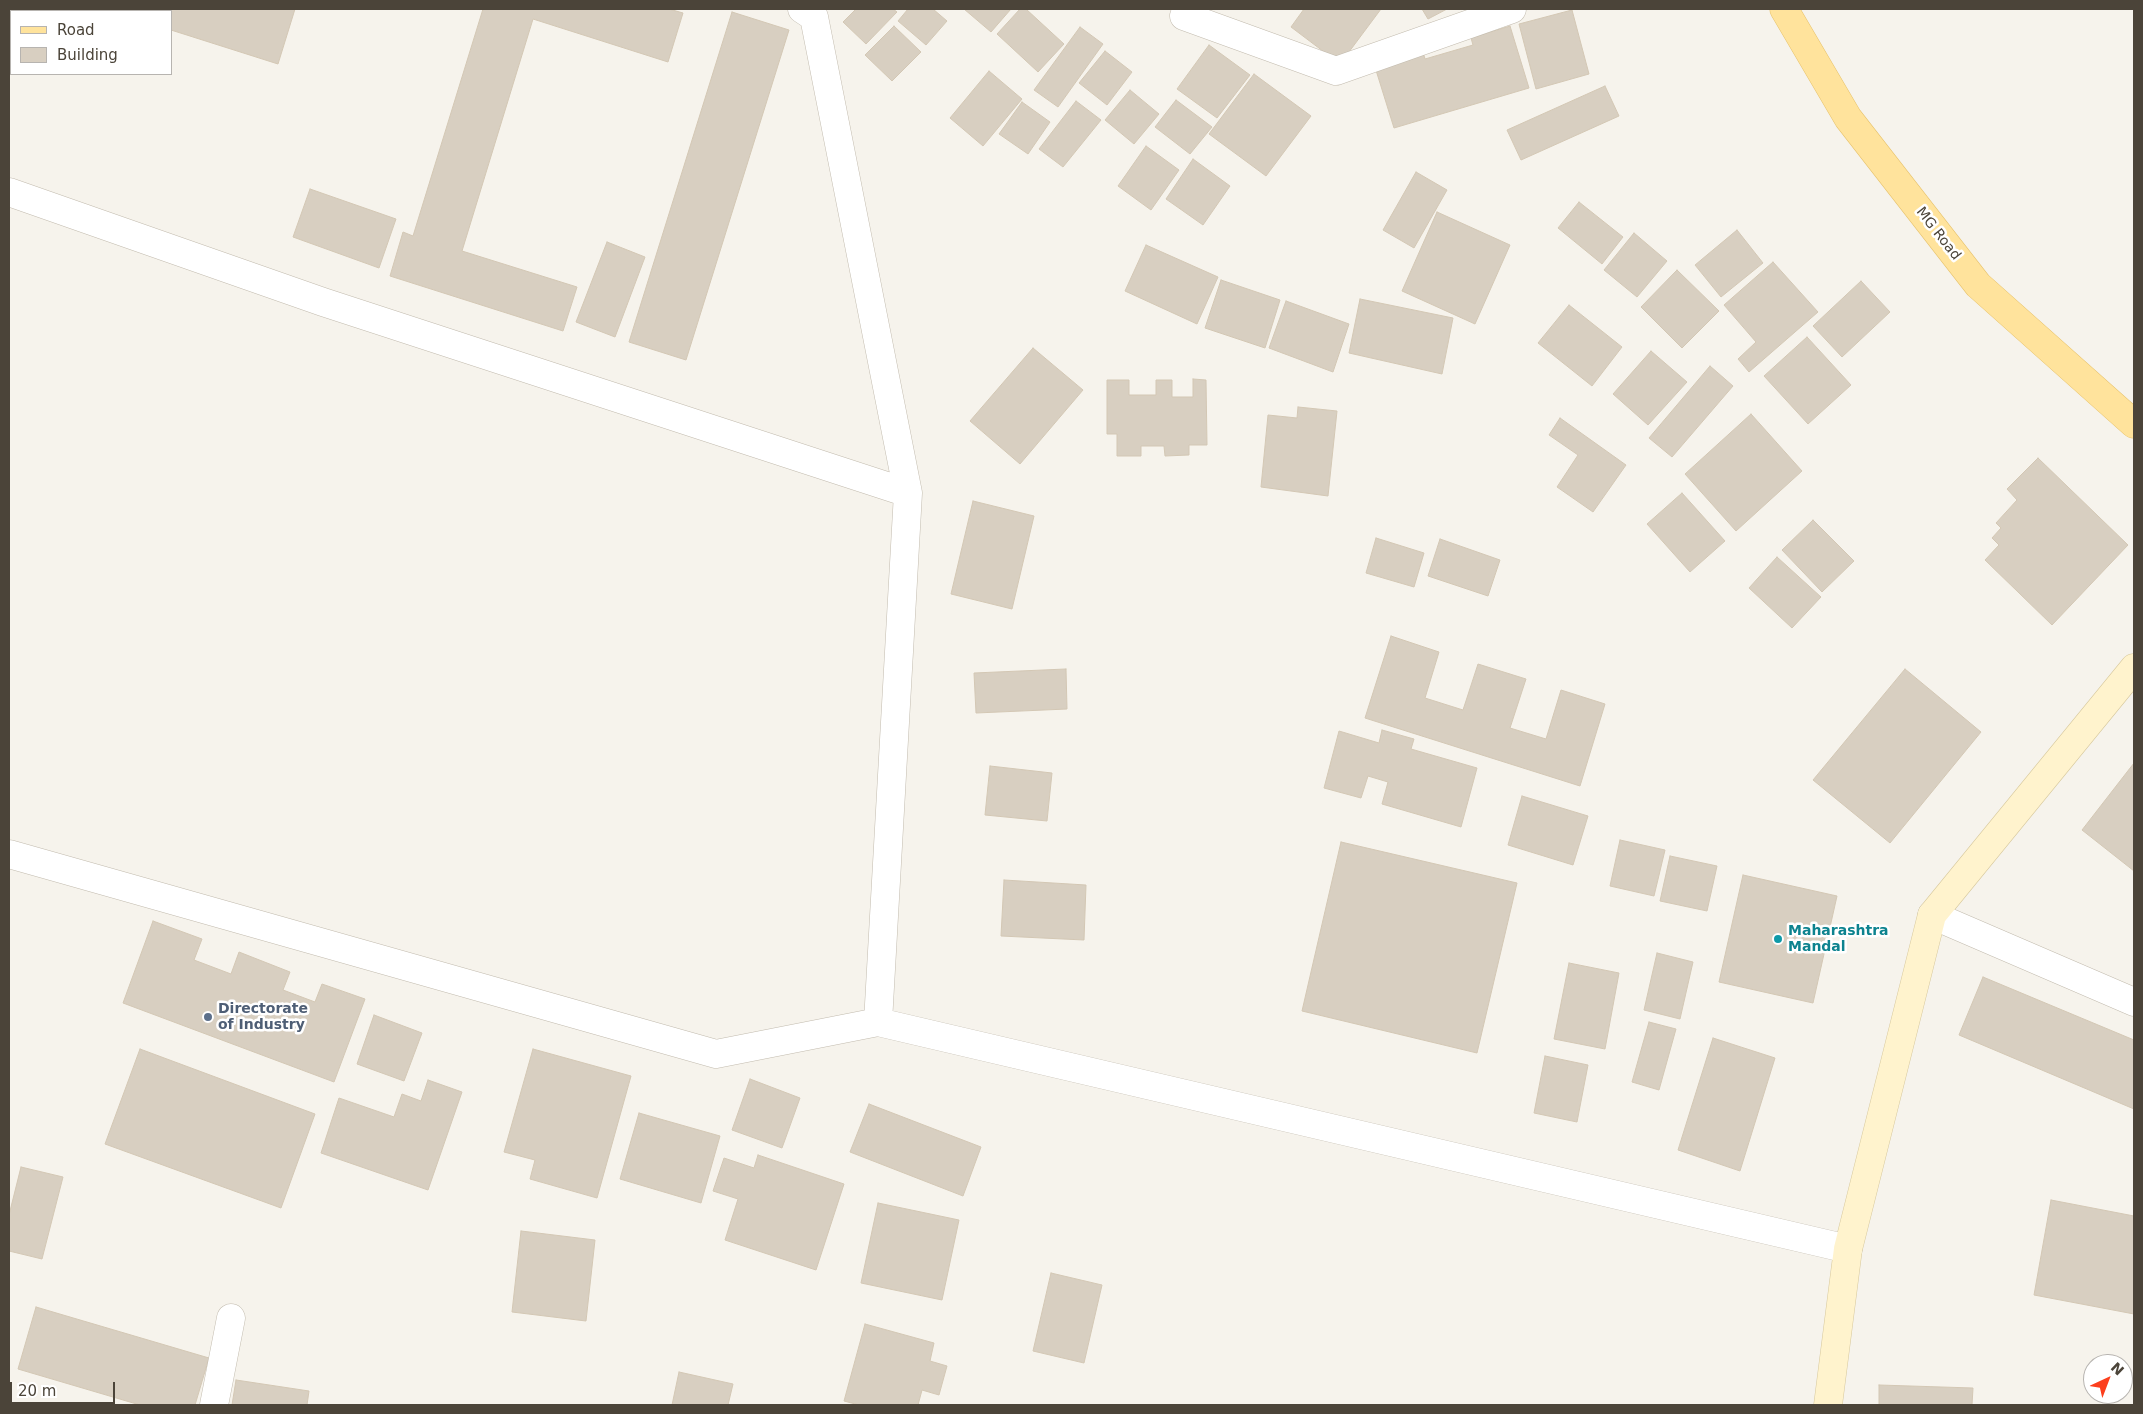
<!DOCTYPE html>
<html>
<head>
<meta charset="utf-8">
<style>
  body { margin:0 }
  #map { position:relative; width:2143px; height:1414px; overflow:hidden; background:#f6f3ec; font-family:"DejaVu Sans",sans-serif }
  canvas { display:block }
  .frame { position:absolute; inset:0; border:10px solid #4b4439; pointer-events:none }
  .legend { position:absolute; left:10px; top:10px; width:162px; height:65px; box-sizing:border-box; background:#fff; border:1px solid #b7b4b0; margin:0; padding:6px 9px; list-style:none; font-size:15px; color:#4b4439 }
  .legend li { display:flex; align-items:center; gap:10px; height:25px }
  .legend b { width:25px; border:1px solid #b7b4b0 }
  .north { position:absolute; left:2083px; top:1354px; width:50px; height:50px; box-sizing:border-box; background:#fff; border:1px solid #b7b4b0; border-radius:50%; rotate:43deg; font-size:14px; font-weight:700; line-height:20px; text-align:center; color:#4b4439 }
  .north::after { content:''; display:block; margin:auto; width:18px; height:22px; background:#fc3f1d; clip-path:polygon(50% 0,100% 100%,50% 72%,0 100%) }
  .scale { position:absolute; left:10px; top:1382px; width:105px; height:22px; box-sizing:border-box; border:2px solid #4b4439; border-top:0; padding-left:6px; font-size:15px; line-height:18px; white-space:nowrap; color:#4b4439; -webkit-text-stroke:4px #fff; paint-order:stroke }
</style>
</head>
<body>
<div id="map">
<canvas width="2143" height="1414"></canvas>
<div class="frame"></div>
<ul class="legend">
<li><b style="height:6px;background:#ffe39c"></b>Road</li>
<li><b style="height:14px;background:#d8cfc1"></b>Building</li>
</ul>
<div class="north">N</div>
<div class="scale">20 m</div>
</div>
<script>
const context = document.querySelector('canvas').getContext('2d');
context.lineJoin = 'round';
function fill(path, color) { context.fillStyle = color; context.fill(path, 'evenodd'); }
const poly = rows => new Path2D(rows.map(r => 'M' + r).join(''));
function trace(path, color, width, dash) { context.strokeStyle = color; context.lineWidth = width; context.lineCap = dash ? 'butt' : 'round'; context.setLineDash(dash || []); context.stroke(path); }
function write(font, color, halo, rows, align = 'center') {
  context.font = font + ' "DejaVu Sans",sans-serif'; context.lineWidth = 5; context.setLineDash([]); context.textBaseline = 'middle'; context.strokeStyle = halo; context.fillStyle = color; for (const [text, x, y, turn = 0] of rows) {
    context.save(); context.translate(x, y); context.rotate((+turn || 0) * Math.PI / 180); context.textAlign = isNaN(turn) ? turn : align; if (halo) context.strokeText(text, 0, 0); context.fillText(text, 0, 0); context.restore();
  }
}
const building = poly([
  [141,9,295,9,278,64,171,30,171,11,141,11,141,9],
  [483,9,669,9,683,13,668,62,533,19,462,251,577,287,563,331,390,276,403,232,413,236,483,9],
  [856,9,893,9,897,12,866,44,843,22,856,9],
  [908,9,933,9,947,21,926,45,898,21,908,9],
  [964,9,1011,9,991,32,964,9],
  [1020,9,1026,9,1064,44,1038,72,997,34,1020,9],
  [1304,9,1381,9,1340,64,1291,27,1304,9],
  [1422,9,1447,9,1428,19,1422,9],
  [1572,10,1589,74,1536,89,1519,24,1572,10],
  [732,12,789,30,686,360,629,342,732,12],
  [894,26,921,52,892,81,865,55,894,26],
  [1510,26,1529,88,1394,128,1375,67,1423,52,1425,59,1473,45,1471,38,1510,26],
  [1080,27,1103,44,1058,107,1034,90,1080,27],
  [1209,45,1250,75,1217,118,1177,89,1209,45],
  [1105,51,1132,72,1107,105,1079,83,1105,51],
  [989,71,1022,99,983,146,950,118,989,71],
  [1254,74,1311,116,1266,176,1209,134,1254,74],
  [1605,86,1619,116,1521,160,1507,130,1605,86],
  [1130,90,1159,114,1134,144,1105,120,1130,90],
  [1176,100,1212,127,1190,154,1155,127,1176,100],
  [1076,101,1101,120,1063,167,1039,149,1076,101],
  [1022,102,1050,122,1028,154,999,134,1022,102],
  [1146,146,1179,170,1151,210,1118,186,1146,146],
  [1193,159,1230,186,1203,225,1166,199,1193,159],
  [1416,172,1447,190,1414,248,1383,230,1416,172],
  [310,189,396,219,379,268,293,237,310,189],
  [1579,202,1623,237,1602,264,1558,228,1579,202],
  [1437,212,1510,245,1475,324,1402,291,1437,212],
  [1737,230,1763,263,1721,297,1695,265,1737,230],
  [1634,233,1667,261,1637,297,1604,270,1634,233],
  [607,242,645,257,615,337,576,322,607,242],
  [1146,245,1218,277,1197,324,1125,291,1146,245],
  [1773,262,1818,312,1749,372,1738,359,1756,342,1724,305,1773,262],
  [1677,270,1719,311,1682,348,1641,307,1677,270],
  [1221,280,1280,300,1265,348,1205,328,1221,280],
  [1861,281,1890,312,1842,357,1813,326,1861,281],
  [1360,299,1453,318,1442,374,1349,353,1360,299],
  [1286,301,1349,324,1333,372,1269,348,1286,301],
  [1569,305,1622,347,1592,386,1538,343,1569,305],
  [1807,337,1851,385,1808,424,1764,376,1807,337],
  [1033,348,1083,390,1020,464,970,421,1033,348],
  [1651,351,1687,382,1648,425,1613,394,1651,351],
  [1710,366,1733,386,1672,457,1649,438,1710,366],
  [1193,379,1206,380,1207,445,1189,445,1189,455,1165,456,1164,446,1141,446,1141,456,1117,456,1117,434,1107,434,1107,380,1129,380,1129,395,1156,395,1156,380,1172,380,1172,397,1193,397,1193,379],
  [1298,407,1337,411,1328,496,1261,487,1268,415,1297,418,1298,407],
  [1751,414,1802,471,1736,531,1685,474,1751,414],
  [1560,418,1626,465,1593,512,1557,487,1578,455,1549,435,1560,418],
  [2038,458,2128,545,2052,625,1985,560,1999,545,1992,538,2001,528,1996,523,2017,500,2007,489,2038,458],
  [1682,493,1725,541,1690,572,1647,524,1682,493],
  [973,501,1034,516,1012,609,951,594,973,501],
  [1813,520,1854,561,1822,592,1782,550,1813,520],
  [1376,538,1424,553,1414,587,1366,573,1376,538],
  [1440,539,1500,560,1488,596,1428,576,1440,539],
  [1777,557,1821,597,1792,628,1749,588,1777,557],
  [1391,636,1439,652,1425,698,1463,710,1478,664,1526,679,1510,728,1546,739,1561,690,1605,704,1580,786,1365,718,1391,636],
  [1066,669,1067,709,976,713,974,673,1066,669],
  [1905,669,1981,732,1890,843,1813,780,1905,669],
  [1382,730,1414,739,1411,749,1477,768,1461,827,1382,804,1388,782,1368,776,1361,798,1324,788,1339,731,1379,743,1382,730],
  [2134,763,2134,871,2082,830,2134,763],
  [990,766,1052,773,1047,821,985,815,990,766],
  [1522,796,1588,816,1573,865,1508,845,1522,796],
  [1620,840,1665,850,1654,896,1610,886,1620,840],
  [1341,842,1517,883,1477,1053,1302,1011,1341,842],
  [1670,856,1717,866,1707,911,1660,901,1670,856],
  [1743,875,1837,896,1813,1003,1719,982,1743,875],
  [1004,880,1086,885,1084,940,1001,936,1004,880],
  [153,921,202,939,194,960,231,974,239,952,290,972,283,990,315,1002,322,984,365,999,334,1082,123,1003,153,921],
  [1657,953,1693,962,1680,1019,1644,1010,1657,953],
  [1569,963,1619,973,1605,1049,1554,1039,1569,963],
  [1983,977,2134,1040,2134,1109,1959,1035,1983,977],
  [374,1015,422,1033,404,1081,357,1064,374,1015],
  [1649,1022,1676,1029,1659,1090,1632,1082,1649,1022],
  [1713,1038,1775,1058,1740,1171,1678,1150,1713,1038],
  [140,1049,315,1114,281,1208,105,1144,140,1049],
  [533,1049,631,1076,597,1198,530,1179,535,1160,504,1152,533,1049],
  [1545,1056,1588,1065,1577,1122,1534,1113,1545,1056],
  [750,1079,800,1098,782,1148,732,1130,750,1079],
  [428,1080,462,1092,428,1190,321,1153,339,1098,394,1117,402,1094,421,1101,428,1080],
  [869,1104,981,1147,963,1196,850,1152,869,1104],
  [639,1113,720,1136,701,1203,620,1179,639,1113],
  [758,1155,844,1184,816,1270,725,1240,738,1199,713,1191,724,1158,754,1168,758,1155],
  [21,1167,63,1177,42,1259,9,1251,9,1215,21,1167],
  [2051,1200,2134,1216,2134,1314,2034,1295,2051,1200],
  [878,1203,959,1220,942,1300,861,1283,878,1203],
  [521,1231,595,1240,586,1321,512,1312,521,1231],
  [1051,1273,1102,1285,1084,1363,1033,1351,1051,1273],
  [36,1307,209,1358,195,1405,140,1405,18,1369,36,1307],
  [865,1324,934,1343,930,1361,947,1366,939,1395,922,1390,918,1405,859,1405,844,1401,865,1324],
  [679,1372,733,1384,728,1405,672,1405,679,1372],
  [236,1380,309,1391,307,1405,232,1405,236,1380],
  [1879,1385,1973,1388,1972,1405,1879,1405,1879,1385]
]);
fill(building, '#d8cfc1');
trace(building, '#d3c7b4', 1);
const minor = poly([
  [802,9,814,17,908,493,878,1022],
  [1184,16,1336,71,1512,9],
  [9,192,323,302,908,493],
  [9,854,716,1054,878,1022,1848,1249],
  [1932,915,2134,1002],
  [214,1405,231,1318]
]);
const secondary = poly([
  [1828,1405,1848,1249,1932,915,2134,668]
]);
const primary = poly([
  [1784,9,1848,118,1978,285,2134,424]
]);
trace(minor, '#c2bbae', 29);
trace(secondary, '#d6c79b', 29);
trace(primary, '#e6c16a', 29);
trace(minor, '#fff', 28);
trace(secondary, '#fff3cd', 28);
trace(primary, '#ffe39c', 28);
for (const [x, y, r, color] of [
  [1778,939,5,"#0f9aa8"],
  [208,1017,5,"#5c6f8a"]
]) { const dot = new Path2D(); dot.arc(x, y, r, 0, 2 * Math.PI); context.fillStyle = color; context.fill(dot); trace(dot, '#fff', 2); }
write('14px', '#4b4439', '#fff', [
  ["MG Road",1938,234,52]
]);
write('bold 14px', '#0d838f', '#fff', [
  ["Maharashtra",1788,931],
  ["Mandal",1788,947]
], 'left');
write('bold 14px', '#4e5e75', '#fff', [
  ["Directorate",218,1009],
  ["of Industry",218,1025]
], 'left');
</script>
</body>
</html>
